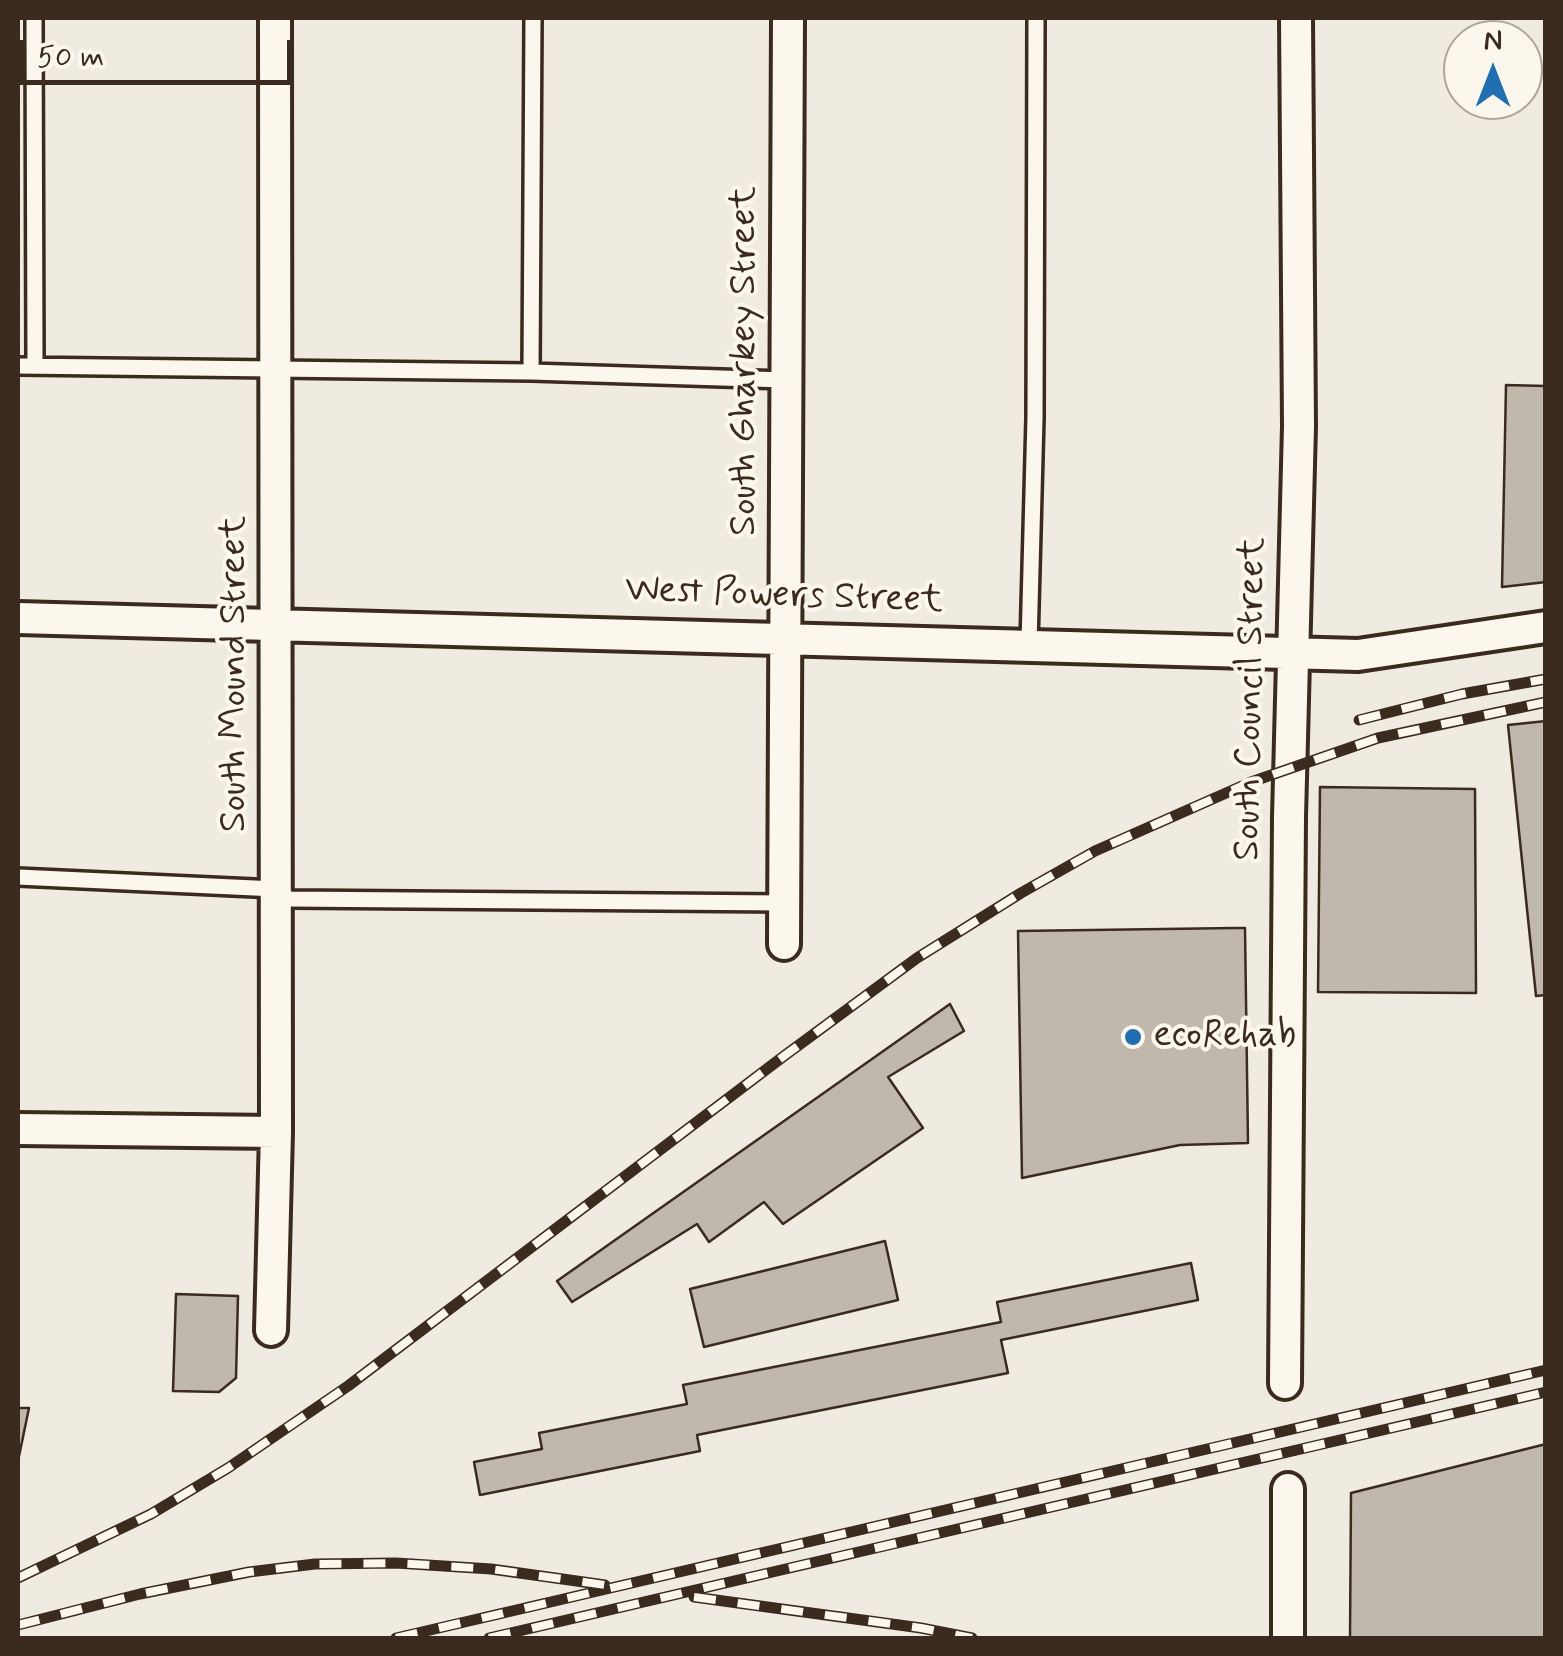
<!DOCTYPE html>
<html>
<head>
<meta charset="utf-8">
<style>
  body { margin:0 }
  #map { position:relative; width:1563px; height:1656px; overflow:hidden; background:#f0ebe0; font-family:Mynerve,sans-serif }
  canvas { display:block }
  .frame { position:absolute; inset:0; border:20px solid #3b2a1e; pointer-events:none }
  .north { position:absolute; left:1443px; top:20px; width:100px; height:100px; box-sizing:border-box; background:#fbf7ec; border:2px solid #aea59a; border-radius:50%; rotate:0deg; font-size:28px; font-weight:700; line-height:40px; text-align:center; color:#3b2a1e }
  .north::after { content:''; display:block; margin:auto; width:35px; height:45px; background:#1f6fb2; clip-path:polygon(50% 0,100% 100%,50% 72%,0 100%) }
  .scale { position:absolute; left:20px; top:40px; width:272px; height:45px; box-sizing:border-box; border:5px solid #3b2a1e; border-top:0; padding-left:12px; font-size:30px; line-height:35px; white-space:nowrap; color:#3b2a1e; -webkit-text-stroke:8px #fbf7ec; paint-order:stroke }
</style>
</head>
<body>
<div id="map">
<canvas width="1563" height="1656"></canvas>
<div class="frame"></div>
<div class="north">N</div>
<div class="scale">50 m</div>
</div>
<script>
const context = document.querySelector('canvas').getContext('2d');
context.lineJoin = 'round';
function fill(path, color) { context.fillStyle = color; context.fill(path, 'evenodd'); }
const poly = rows => new Path2D(rows.map(r => 'M' + r).join(''));
function trace(path, color, width, dash) { context.strokeStyle = color; context.lineWidth = width; context.lineCap = dash ? 'butt' : 'round'; context.setLineDash(dash || []); context.stroke(path); }
function write(font, color, halo, rows, align = 'center') {
  context.font = font + ' Mynerve,sans-serif'; context.lineWidth = 8; context.setLineDash([]); context.textBaseline = 'middle'; context.strokeStyle = halo; context.fillStyle = color; for (const [text, x, y, turn = 0] of rows) {
    context.save(); context.translate(x, y); context.rotate((+turn || 0) * Math.PI / 180); context.textAlign = isNaN(turn) ? turn : align; if (halo) context.strokeText(text, 0, 0); context.fillText(text, 0, 0); context.restore();
  }
}
const building = poly([
  [1506,385,1546,386,1546,582,1502,587,1506,385],
  [1546,721,1546,995,1536,996,1508,725,1546,721],
  [1320,787,1475,789,1476,993,1318,992,1320,787],
  [1236,928,1245,928,1248,1143,1180,1145,1022,1178,1018,931,1236,928],
  [950,1004,964,1031,888,1077,923,1128,783,1224,764,1202,709,1242,697,1224,572,1302,557,1281,950,1004],
  [885,1241,898,1300,704,1347,690,1289,885,1241],
  [1191,1263,1198,1300,1001,1340,1008,1373,697,1435,700,1451,480,1495,474,1462,542,1449,539,1433,687,1404,683,1385,1001,1322,997,1302,1191,1263],
  [176,1294,238,1296,236,1378,219,1392,173,1391,176,1294],
  [18,1408,29,1408,18,1461,18,1408],
  [1546,1444,1546,1638,1350,1638,1351,1493,1546,1444]
]);
fill(building, '#c0b8ad');
trace(building, '#3b2a1e', 2.5);
const service = poly([
  [34,18,35,366],
  [18,366,531,372,785,380],
  [531,372,533,18],
  [1029,644,1035,418,1036,18],
  [18,877,276,889,289,899,784,903]
]);
const minor = poly([
  [18,618,1358,655,1546,627],
  [784,944,788,18],
  [18,1129,276,1132],
  [271,1330,276,1132,275,18],
  [1285,1383,1289,817,1299,426,1296,18],
  [1288,1489,1288,1638]
]);
trace(service, '#3b2a1e', 22);
trace(minor, '#3b2a1e', 38);
trace(service, '#fbf7ec', 15);
trace(minor, '#fbf7ec', 30);
const rail = poly([
  [1359,720,1462,694,1546,679],
  [18,1578,151,1514,228,1468,348,1386,784,1056,917,958,1021,893,1095,851,1251,782,1378,738,1546,702],
  [694,1597,921,1628,972,1638],
  [18,1625,140,1594,249,1572,315,1564,396,1563,491,1569,605,1585],
  [396,1638,1546,1370],
  [489,1638,1546,1392]
]);
trace(rail, '#3b2a1e', 11);
trace(rail, '#fbf7ec', 8, [22]);
for (const [x, y, r, color] of [
  [1133,1037,10,"#1f6fb2"]
]) { const dot = new Path2D(); dot.arc(x, y, r, 0, 2 * Math.PI); context.fillStyle = color; context.fill(dot); trace(dot, '#fbf7ec', 4); }
write('38px', '#3b2a1e', '#fbf7ec', [
  ["South Gharkey Street",746,361,-90],
  ["West Powers Street",784,597,2],
  ["South Mound Street",236,674,-90],
  ["South Council Street",1252,699,-89]
]);
write('38px', '#3b2a1e', '#fbf7ec', [
  ["ecoRehab",1153,1037]
], 'left');
</script>
</body>
</html>
